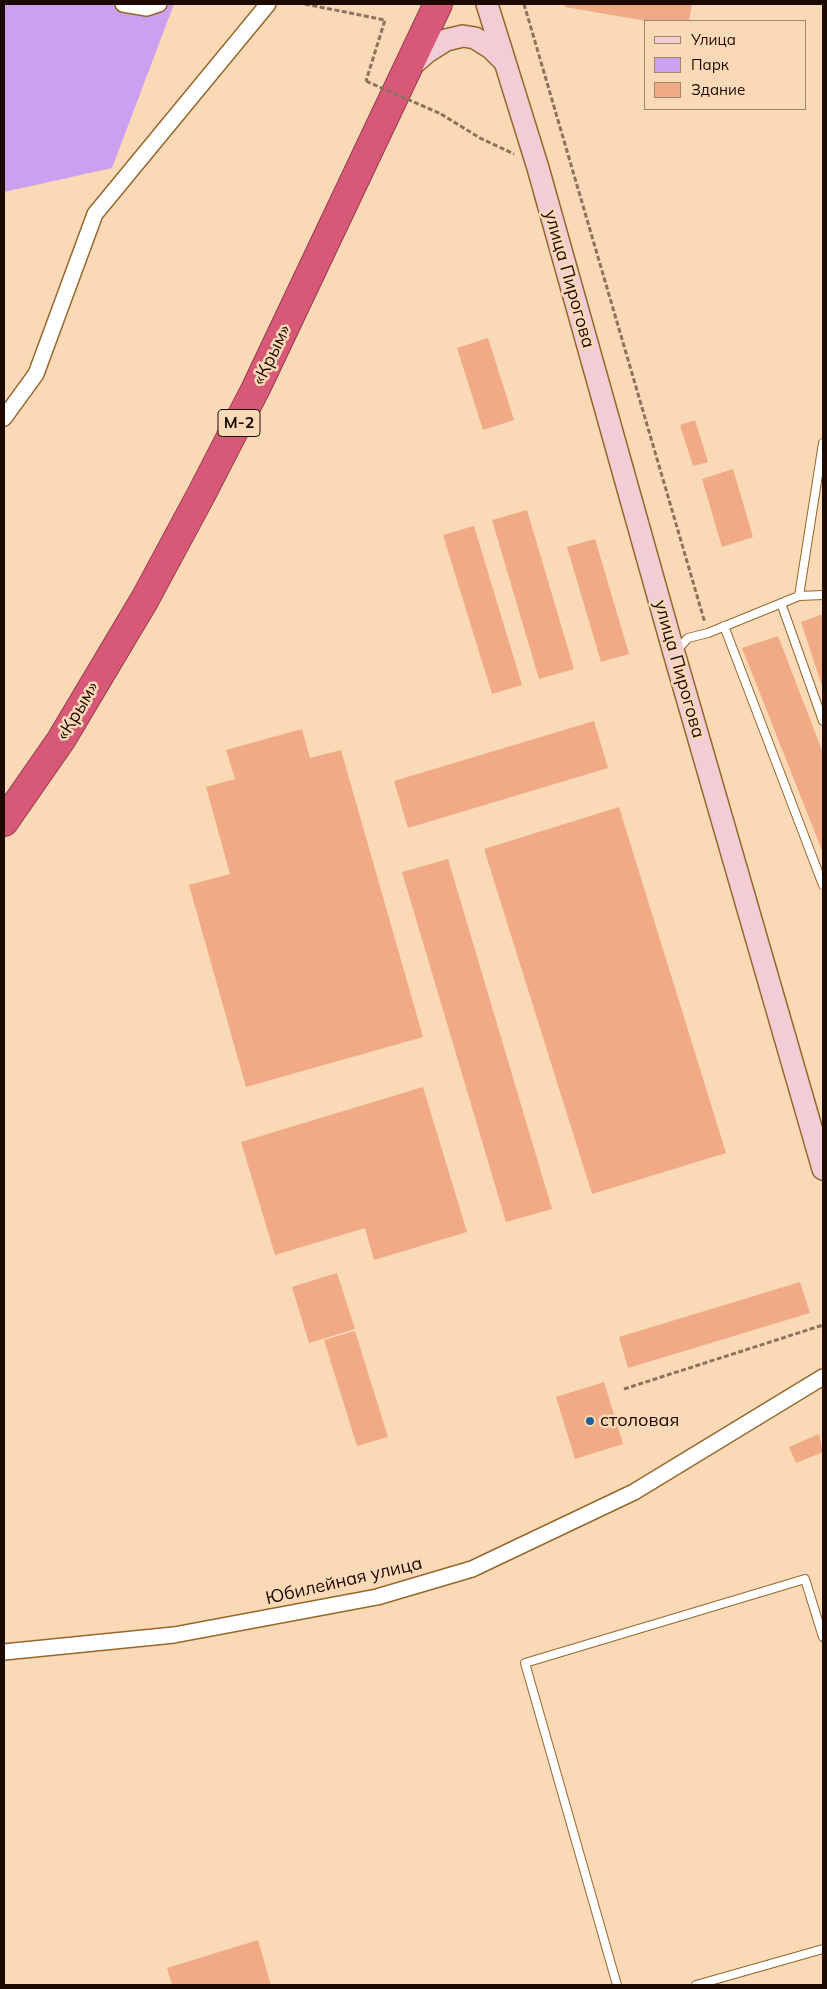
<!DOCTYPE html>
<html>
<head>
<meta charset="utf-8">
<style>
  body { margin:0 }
  #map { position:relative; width:827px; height:1989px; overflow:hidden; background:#fad9b7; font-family:Mulish,sans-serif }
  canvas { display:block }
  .frame { position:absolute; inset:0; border:5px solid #1c0900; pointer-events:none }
  .legend { position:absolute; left:644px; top:20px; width:162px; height:90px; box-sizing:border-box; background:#fad9b7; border:1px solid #a1866e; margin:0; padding:6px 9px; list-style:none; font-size:15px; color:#1c0900 }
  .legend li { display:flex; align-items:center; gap:10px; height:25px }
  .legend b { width:25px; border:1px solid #a1866e }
</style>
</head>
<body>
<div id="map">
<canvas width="827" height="1989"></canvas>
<div class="frame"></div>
<ul class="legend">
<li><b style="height:6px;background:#f3cdd6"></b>Улица</li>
<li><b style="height:14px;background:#cba0f0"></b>Парк</li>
<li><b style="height:14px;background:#f1aa86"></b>Здание</li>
</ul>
</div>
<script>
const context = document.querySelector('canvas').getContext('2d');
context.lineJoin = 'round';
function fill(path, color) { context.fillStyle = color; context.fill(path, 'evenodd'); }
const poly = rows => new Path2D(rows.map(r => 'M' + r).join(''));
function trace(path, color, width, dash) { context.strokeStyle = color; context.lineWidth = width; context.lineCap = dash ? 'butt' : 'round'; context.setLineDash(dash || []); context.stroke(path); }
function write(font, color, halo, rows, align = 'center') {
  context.font = font + ' Mulish,sans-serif'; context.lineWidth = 5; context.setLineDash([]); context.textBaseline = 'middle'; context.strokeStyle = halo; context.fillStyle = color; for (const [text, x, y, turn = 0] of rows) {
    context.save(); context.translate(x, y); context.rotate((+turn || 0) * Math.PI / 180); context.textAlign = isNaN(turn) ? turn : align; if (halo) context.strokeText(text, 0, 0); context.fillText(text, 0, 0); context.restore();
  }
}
fill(poly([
  [4,4,174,4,112,168,4,192]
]), '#cba0f0');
fill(poly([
  [565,4,692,4,689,21,647,21,565,7],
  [488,338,514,420,483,430,457,348],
  [695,420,708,462,693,466,680,425],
  [733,469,753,537,722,547,702,479],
  [527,510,574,669,539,679,492,520],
  [474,526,522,685,492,694,443,535],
  [595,539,629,654,601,662,567,547],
  [823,614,823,689,801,622],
  [778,636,823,753,823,853,742,648],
  [594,721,608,768,408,828,394,781],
  [302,729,310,758,341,750,423,1037,246,1087,189,885,230,874,206,787,235,779,226,750],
  [619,807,726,1153,592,1194,484,849],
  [448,859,552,1209,506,1222,402,872],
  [423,1087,467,1232,374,1260,365,1228,275,1255,241,1142],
  [337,1273,355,1329,309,1343,292,1287],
  [800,1282,810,1313,628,1368,619,1337],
  [355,1331,388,1437,357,1446,324,1340],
  [604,1382,623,1444,575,1459,556,1397],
  [819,1434,823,1452,796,1463,789,1447],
  [258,1940,271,1985,172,1985,167,1968]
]), '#f1aa86');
const lane = poly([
  [799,596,823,595],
  [781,603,823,721],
  [724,626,823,885],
  [676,651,688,638,708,633,799,596,823,443],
  [617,1985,525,1663,805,1579,823,1637],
  [696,1985,823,1949]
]);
const street = poly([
  [123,4,147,8,159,4],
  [4,418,36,374,95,214,268,4],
  [4,1652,174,1635,377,1597,472,1569,634,1492,823,1377]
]);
const secondary = poly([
  [487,4,538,168,674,653,823,1169],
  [411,66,427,52,446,40,463,36,475,38,491,48,505,62]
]);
const highway = poly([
  [4,822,61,740,145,599,202,493,256,388,438,4]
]);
trace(lane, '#97662b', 10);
trace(street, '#97662b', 18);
trace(secondary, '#97662b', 24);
trace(highway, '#963c4d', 30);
trace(poly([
  [305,4,385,20,366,81],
  [524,4,705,623],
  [441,114,480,138,514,154],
  [624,1389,823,1325]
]), '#8d735d', 3, [5, 2.5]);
trace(lane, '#fff', 8);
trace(street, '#fff', 15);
trace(secondary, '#f3cdd6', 21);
trace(highway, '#d85877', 28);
trace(poly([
  [366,81,441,114]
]), '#8d735d', 3, [5, 2.5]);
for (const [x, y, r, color] of [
  [590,1421,5,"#206096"]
]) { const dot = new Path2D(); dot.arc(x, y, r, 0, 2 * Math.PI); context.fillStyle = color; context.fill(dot); trace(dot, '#fad9b7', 2); }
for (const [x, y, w] of [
  [239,423,42]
]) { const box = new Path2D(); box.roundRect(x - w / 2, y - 13.5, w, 27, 4); context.fillStyle = '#fad9b7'; context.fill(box); trace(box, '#1c0900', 1); }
write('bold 16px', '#1c0900', null, [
  ["М-2",239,423]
]);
write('18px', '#1c0900', '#fad9b7', [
  ["улица Пирогова",569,279,74],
  ["«Крым»",272,355,-64],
  ["улица Пирогова",679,669,74],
  ["«Крым»",78,711,-59],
  ["Юбилейная улица",344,1581,-13]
]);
write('18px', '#1c0900', '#fad9b7', [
  ["столовая",600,1421]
], 'left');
</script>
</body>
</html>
